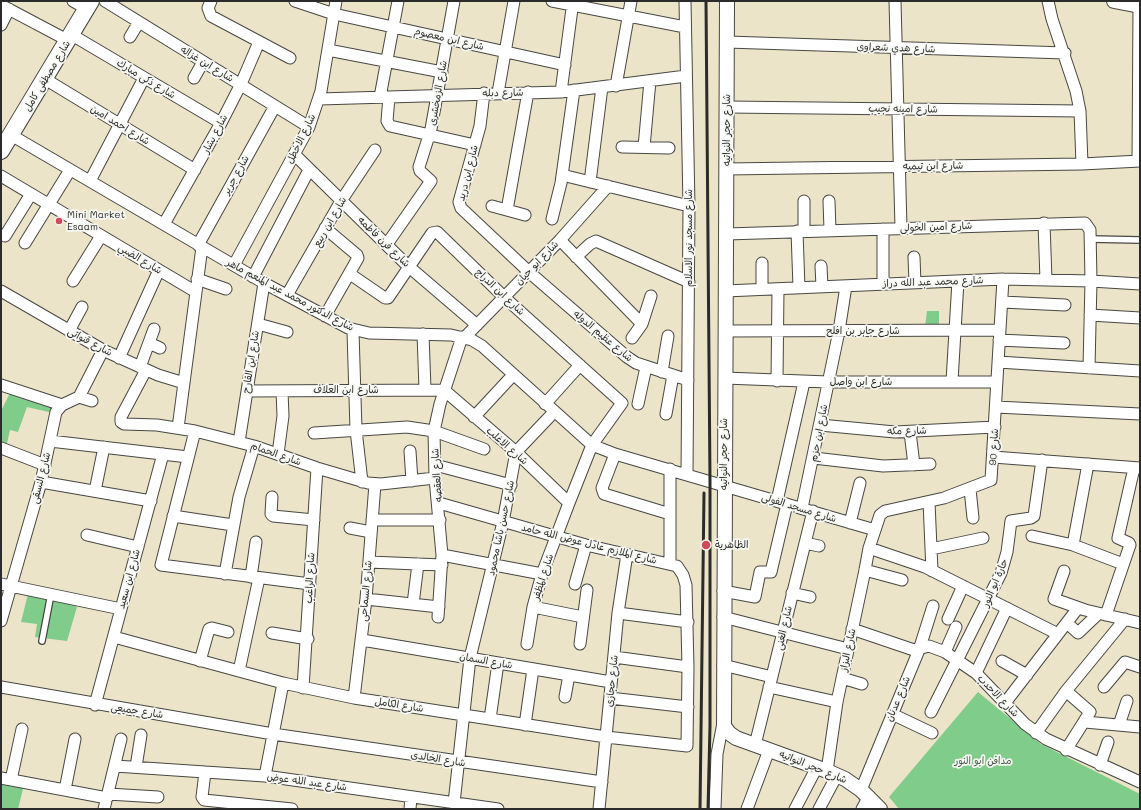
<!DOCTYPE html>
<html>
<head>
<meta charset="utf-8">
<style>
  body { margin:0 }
  #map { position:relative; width:1141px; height:810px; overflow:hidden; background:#ece4c8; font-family:Mali,sans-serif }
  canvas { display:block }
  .frame { position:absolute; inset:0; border:2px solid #2b2b2b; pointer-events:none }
</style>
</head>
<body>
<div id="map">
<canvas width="1141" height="810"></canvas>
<div class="frame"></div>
</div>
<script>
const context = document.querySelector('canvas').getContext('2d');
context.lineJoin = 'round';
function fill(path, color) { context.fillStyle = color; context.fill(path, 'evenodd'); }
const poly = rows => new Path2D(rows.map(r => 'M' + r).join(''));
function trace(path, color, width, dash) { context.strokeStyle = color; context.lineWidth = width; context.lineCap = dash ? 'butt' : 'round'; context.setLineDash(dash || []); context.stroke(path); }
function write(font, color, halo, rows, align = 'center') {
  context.font = font + ' Mali,"Playpen Sans Arabic",sans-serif'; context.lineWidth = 3.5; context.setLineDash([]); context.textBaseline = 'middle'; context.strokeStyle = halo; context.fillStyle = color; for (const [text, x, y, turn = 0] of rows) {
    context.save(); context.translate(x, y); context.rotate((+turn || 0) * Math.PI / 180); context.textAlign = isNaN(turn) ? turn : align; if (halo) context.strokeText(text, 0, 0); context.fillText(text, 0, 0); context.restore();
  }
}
fill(poly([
  [927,311,939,311,939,327,925,327],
  [13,387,57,403,53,413,27,407,18,432,10,430,5,452,1,451,1,411],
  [30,586,77,607,67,641,35,637,37,624,21,622],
  [978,692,1041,744,1140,794,1140,809,899,809,889,797],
  [1,780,24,785,18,809,1,809]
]), '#80cc8a');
const service = poly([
  [1090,239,1140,240],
  [42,641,51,594]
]);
const minor = poly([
  [73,1,87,9],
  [105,1,309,127],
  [211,1,208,8,211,16,290,58],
  [295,1,334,14,565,65],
  [552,1,685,27],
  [685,1,689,206,687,475],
  [895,1,901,228],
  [1048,1,1052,19,1076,91,1080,111,1082,164],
  [1,5,69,41],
  [1,25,9,9],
  [72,35,221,123],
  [130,37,139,22],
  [727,42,1065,53],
  [328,50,442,72],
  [194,78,203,62],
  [45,79,195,170],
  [616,86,631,1],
  [561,92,573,1],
  [484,93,480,126,459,202,461,208,529,272,627,357,636,363,688,380],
  [498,93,514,1],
  [380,97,398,1],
  [389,97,387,121,390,126,475,145],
  [319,99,561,92,686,76],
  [727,107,1080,111],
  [11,135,264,283,348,328,369,333,451,335,472,340,482,346,592,445,615,454,875,530],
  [622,147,669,148],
  [644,147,650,81],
  [294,154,408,266,477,325],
  [1138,161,1139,5],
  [726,169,1082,164,1140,161],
  [562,175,689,206],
  [1,176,196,292],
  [90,181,144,78],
  [590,182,602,87],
  [829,201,830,230],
  [492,206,525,215],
  [507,210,528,92],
  [552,219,561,183,574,90],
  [1044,223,1046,280],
  [164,224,221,123,241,84,259,42],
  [883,229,883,284],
  [797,231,799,288],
  [804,231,804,201],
  [726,234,1085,223,1090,230,1091,281,1089,368],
  [5,236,31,194],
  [560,240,642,324],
  [25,243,70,170],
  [387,244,431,181,420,171,419,167,431,129,454,1],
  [198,245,275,106],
  [576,257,590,244,596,241,689,282],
  [914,257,915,283],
  [762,263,762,289],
  [234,265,309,127,321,91,336,1],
  [821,266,822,287],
  [350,274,385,298,388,298,432,233,437,232,504,297,622,403,592,445,569,503,542,574,533,607,527,644],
  [253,277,309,170],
  [197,279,226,289],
  [73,281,101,236],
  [1,291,103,350,158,375,184,383],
  [725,291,1003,279,1091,281,1140,284],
  [287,295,341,201,375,150],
  [1002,302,1065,305],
  [1090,315,1140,318],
  [325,316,358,258,357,255,325,228],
  [258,324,287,332],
  [69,331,82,307],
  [353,331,356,430,362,482],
  [725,331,1000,330],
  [423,334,425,389],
  [465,337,560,240,608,186],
  [632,338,642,324,651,296],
  [999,340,1064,343],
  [149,343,160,348],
  [119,358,159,270],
  [998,362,1140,371],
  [140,367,154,329],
  [146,370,121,417,121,422,124,424,157,425,195,431,254,446,317,468,368,483,381,484,435,478],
  [662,372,668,336],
  [725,378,828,382,997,382],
  [777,381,778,289],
  [952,381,958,281],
  [1,385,62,405],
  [247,391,444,390,516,452,569,503],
  [79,397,92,401],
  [545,404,580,365],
  [638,404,646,367],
  [996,407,1140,414],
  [666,414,673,375],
  [474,417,513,375],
  [820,425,895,432,995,427],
  [178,428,202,247],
  [195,431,161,565,310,584],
  [910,432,914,465],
  [314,433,407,427,434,431,484,449],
  [50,441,188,457],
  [239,442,264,283],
  [1,448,45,465],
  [410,451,412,481],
  [278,454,283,416,282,391],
  [615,454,602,488,604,494,670,514],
  [993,457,1140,468],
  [814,458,883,466,930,464],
  [435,465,511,485],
  [670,469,670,564],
  [41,482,151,501],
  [970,489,973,518],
  [95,491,104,447],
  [272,497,271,514,273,516,314,520],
  [777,501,804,382],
  [929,502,932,571],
  [802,508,839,331,846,286],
  [173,516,233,525],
  [372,520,440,520],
  [850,523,860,483],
  [350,528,371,532],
  [87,535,138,547],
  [1032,536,1073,545,1123,564],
  [805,543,819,546],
  [1073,545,1088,464],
  [869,548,925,567,1058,634],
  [931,549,983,538],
  [442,555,542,574],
  [369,562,442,565],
  [865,570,902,580],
  [1064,571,1054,599,1085,610,1140,623],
  [225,574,239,497,254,446],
  [251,577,256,542],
  [1,584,121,609],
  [575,584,586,545],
  [723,591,755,597,760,572,771,572,787,504],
  [792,593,810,597],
  [366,599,439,607],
  [413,604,418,564],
  [533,607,583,617],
  [618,613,688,622],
  [1106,615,1130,545,1129,543,1118,538,1134,468],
  [438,617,442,555,435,478,434,431,440,404,462,337],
  [723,617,848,649],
  [948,619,963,586],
  [1,621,41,482,56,412,62,405,79,397,103,350],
  [1067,623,1078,633,1098,614],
  [852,629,914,650,929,646,945,652,976,673,1025,724,1046,739,1140,782],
  [272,633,308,639],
  [114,637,283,683,354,698,606,737,687,746,688,667,686,585,683,575,677,566,586,545,439,503],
  [362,640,611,682],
  [580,644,587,590],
  [945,652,956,627],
  [614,657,688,667],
  [200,661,209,629,212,628,228,632],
  [1002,661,1027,675],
  [723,665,772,677],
  [239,671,259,578],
  [976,673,1007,608],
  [842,678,862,684],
  [1,687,273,734,602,782],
  [769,687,837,702],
  [1104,687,1125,662,1140,667],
  [303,688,317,468],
  [1066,691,1090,712,1066,750],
  [565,697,569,675],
  [354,698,366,599,375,484],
  [610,698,688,707],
  [1005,703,1078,608],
  [95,705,163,454],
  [931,712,1001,573,1007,552,1011,521,1031,518,1034,516,1042,460],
  [892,714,932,733],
  [490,719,498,663],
  [1085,722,1140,727],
  [525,725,533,669],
  [1119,725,1127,701],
  [1036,733,1066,691,1125,619],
  [755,745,813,511],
  [1100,765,1108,742],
  [115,766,265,776,498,809],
  [136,767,141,735],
  [827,771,837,702,865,570,869,548,880,515,885,511,944,498,991,480,1003,279],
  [205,772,202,797,204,800,292,809],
  [265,776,283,683],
  [1,778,107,798],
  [11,780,22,729],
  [65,790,75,739],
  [861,790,919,650,933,606],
  [108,794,158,797],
  [454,803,470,658,503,522,516,452,554,412],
  [104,809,121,739],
  [410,809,411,797],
  [599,809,618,613,627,554],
  [715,809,717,754,723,723],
  [747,809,769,750],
  [795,809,817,767],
  [819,809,837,775],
  [862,809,869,796]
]);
const tertiary = poly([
  [727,1,724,726,729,733,736,738,827,771,845,779,861,790,880,809],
  [1114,1,1140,6]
]);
const secondary = poly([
  [1,151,91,1]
]);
trace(service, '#484743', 8);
trace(minor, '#484743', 13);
trace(tertiary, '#484743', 16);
trace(secondary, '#484743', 18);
trace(service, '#fff', 5.5);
trace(minor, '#fff', 11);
trace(tertiary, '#fff', 14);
trace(secondary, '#fff', 16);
trace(poly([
  [706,1,710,481,710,726,708,809],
  [700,809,704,493]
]), '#2b2b2b', 3);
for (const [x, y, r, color] of [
  [59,221,4,"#d1495b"],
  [706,545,5,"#d1495b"]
]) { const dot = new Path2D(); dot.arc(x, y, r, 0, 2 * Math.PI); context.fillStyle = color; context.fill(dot); trace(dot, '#f6f6f2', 1.5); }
write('10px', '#2b2b2b', '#f6f6f2', [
  ["شارع ابن معصوم",449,39,13],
  ["شارع هدي شعراوى",896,48,2],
  ["شارع ابن غزاله",207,64,31],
  ["شارع مصطفى كامل",47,76,-59],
  ["شارع ذكى مبارك",146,79,31],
  ["شارع الزمخشرى",438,93,-80],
  ["شارع دبله",503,93,-1],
  ["شارع امينه نجيب",903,109,1],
  ["شارع احمد امين",120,125,31],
  ["شارع حجر النواتيه",727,130,-90],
  ["شارع بشار",215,134,-62],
  ["شارع الاخطل",301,139,-64],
  ["شارع ابن تيميه",933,166,-1],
  ["شارع ابن دريد",468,173,-76],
  ["شارع جرير",236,175,-61],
  ["شارع ابن ربيع",330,222,-60],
  ["شارع امين الخولى",936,227,-2],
  ["شارع مسجد نور الاسلام",689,238,-90],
  ["شارع فرن فاطمه",384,242,44],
  ["شارع الضبي",140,259,31],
  ["شارع ابو حيان",537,263,-46],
  ["شارع محمد عبد الله دراز",933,282,-2],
  ["شارع ابن الدراج",500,292,43],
  ["شارع الدكتور محمد عبد المنعم ماهر",290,295,28],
  ["شارع جابر بن افلح",863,331],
  ["شارع عظيم الدوله",603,336,40],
  ["شارع قنواتى",90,342,28],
  ["شارع ابن القارح",251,362,-81],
  ["شارع ابن واصل",861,382],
  ["شارع ابن العلاف",346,390],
  ["شارع مكه",907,431,-1],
  ["شارع ابن حزم",819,433,-79],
  ["شارع الاغلب",507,446,41],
  ["شارع 90",994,447,-87],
  ["شارع الحمام",276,454,19],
  ["شارع حجر النواتيه",724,454,-90],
  ["شارع العقصه",437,475,-94],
  ["شارع النسقى",41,478,-76],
  ["شارع مسجد الفولى",799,508,17],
  ["شارع حسن باشا محمود",501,528,-78],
  ["شارع الملازم عادل عوض الله حامد",589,544,14],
  ["شارع المظفر",543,577,-72],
  ["شارع الراغب",310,578,-87],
  ["شارع ابن سعيد",129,579,-75],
  ["حارة ابو النور",995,583,-67],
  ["شارع السماحى",366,591,-85],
  ["شارع الغنى",784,628,-77],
  ["شارع البزاز",848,650,-78],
  ["شارع السمان",486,661,10],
  ["شارع حجازى",612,681,-84],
  ["شارع الاحدب",998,696,46],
  ["شارع عدنان",898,699,-67],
  ["شارع الكامل",399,705,9],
  ["شارع جميعى",137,711,9],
  ["شارع الخالدى",438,759,9],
  ["شارع حجر النواتيه",813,767,22],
  ["شارع عبد الله عوض",307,782,8]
]);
write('10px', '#2b2b2b', '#f6f6f2', [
  ["Mini Market",67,215],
  ["Esaam",67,227],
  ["الظاهرية",715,545]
], 'left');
write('10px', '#445b48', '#f6f6f2', [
  ["مدافن ابو النور",983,761]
]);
</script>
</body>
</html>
